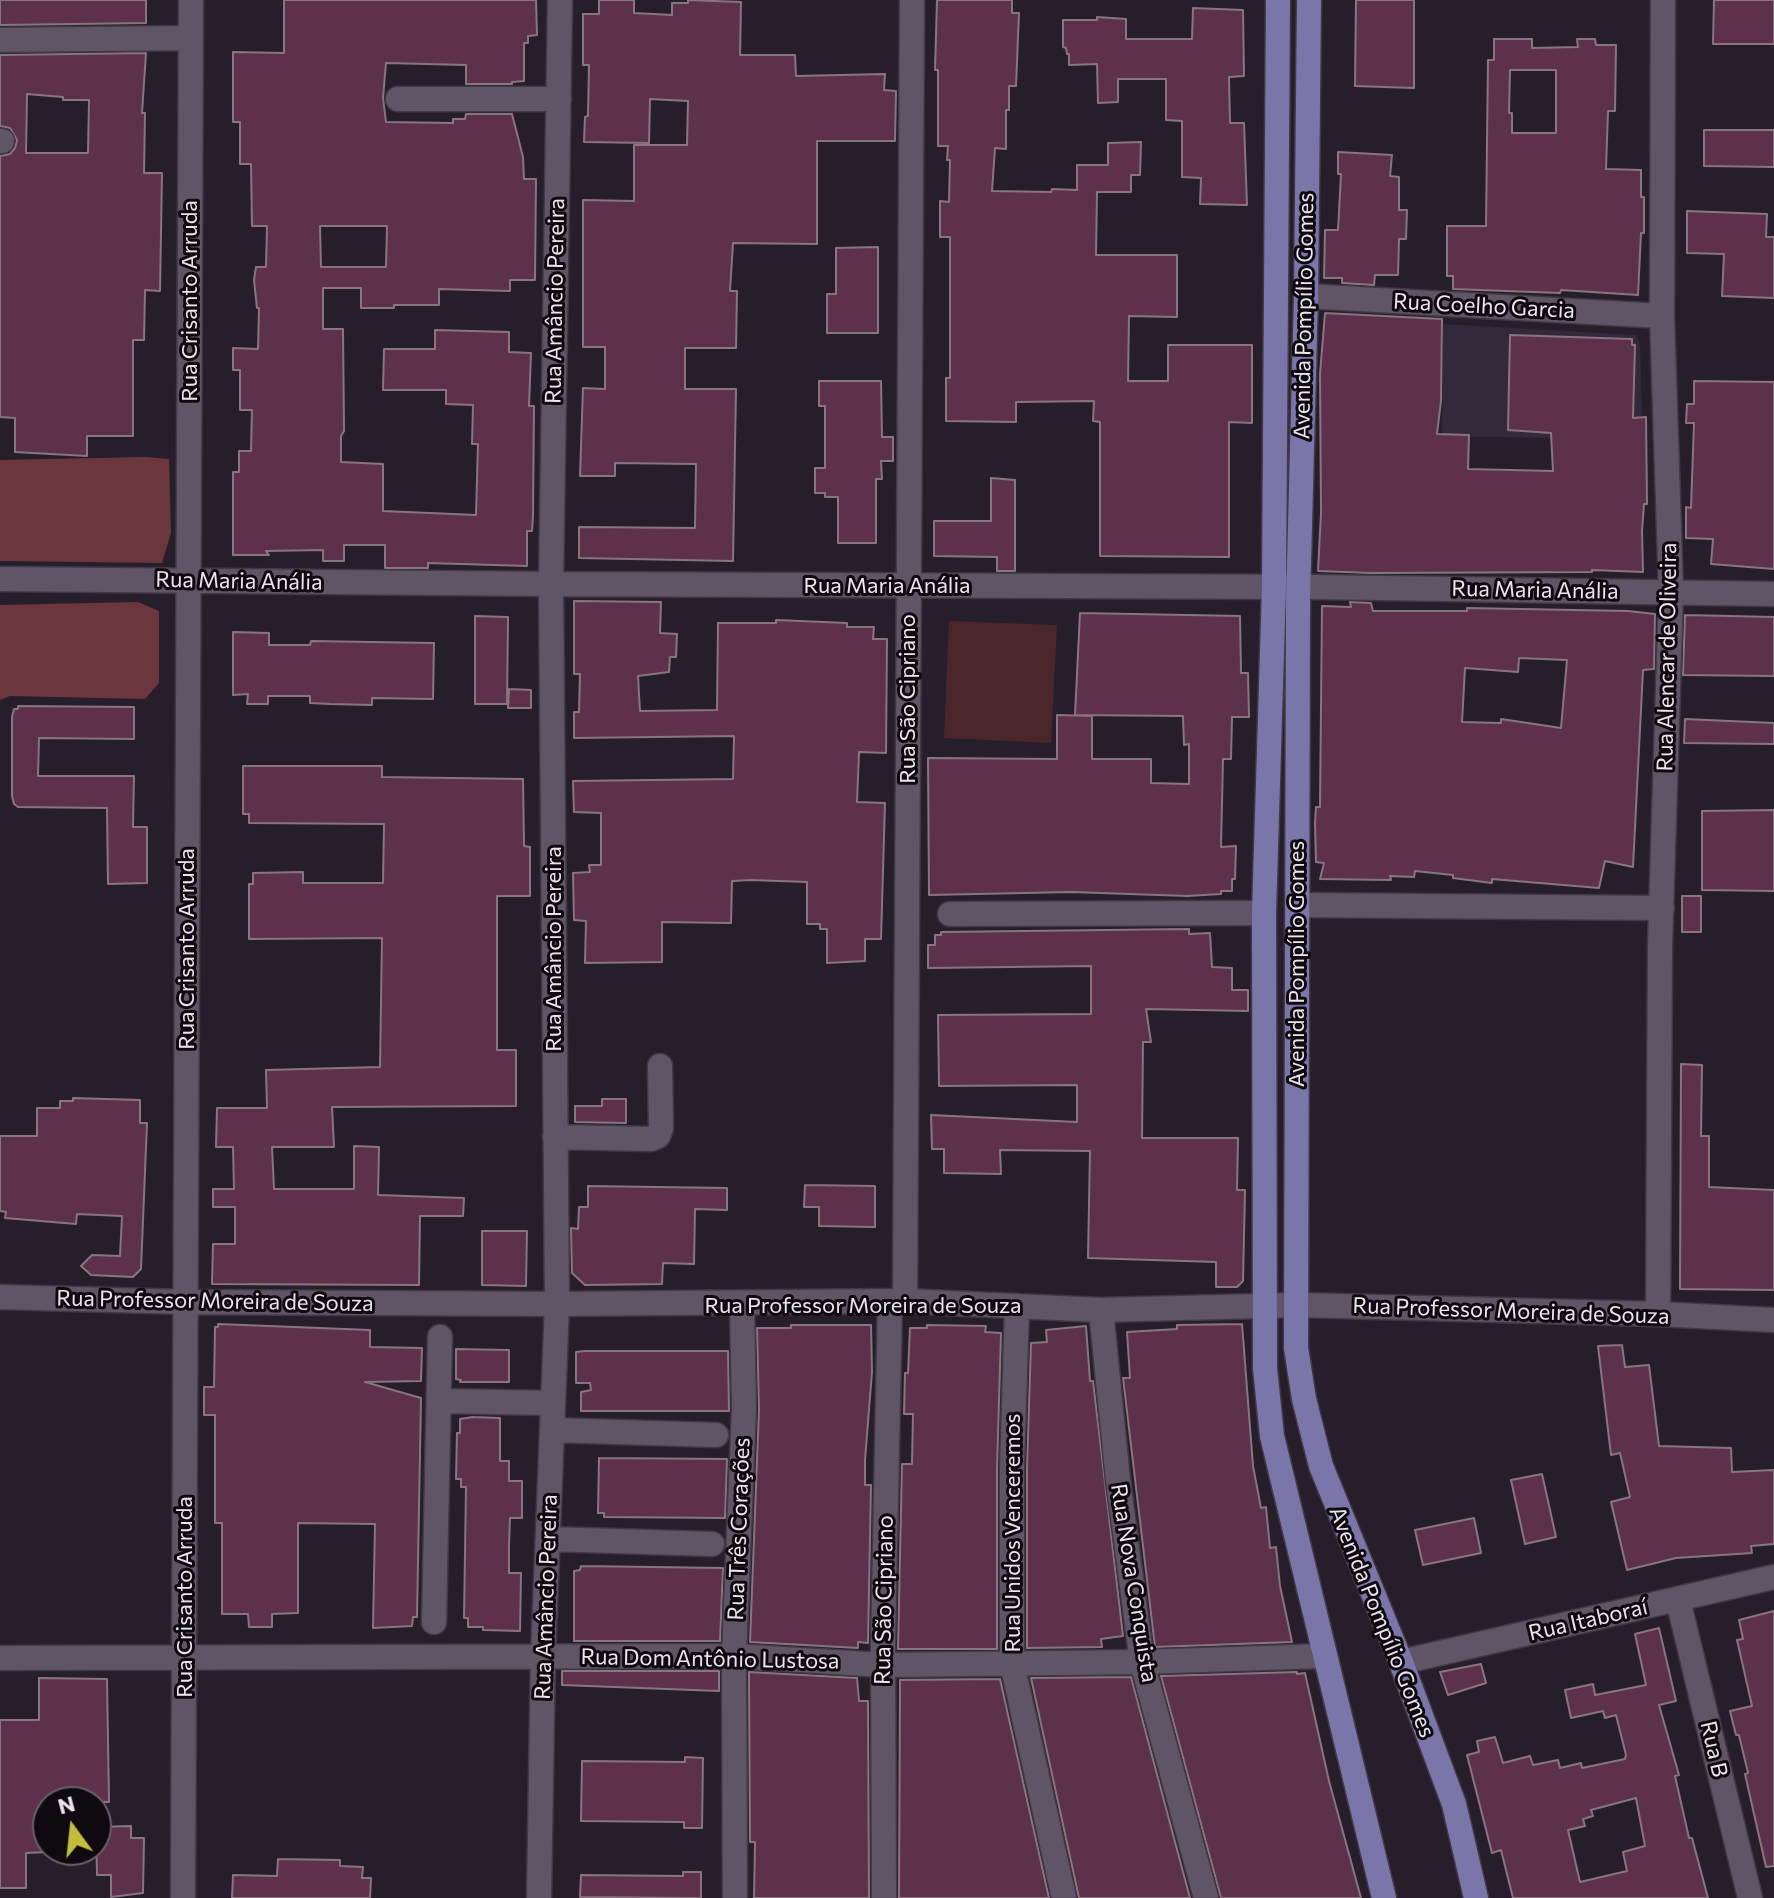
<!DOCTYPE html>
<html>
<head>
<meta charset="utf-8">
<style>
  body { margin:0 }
  #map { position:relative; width:1774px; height:1898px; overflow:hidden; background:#271e2c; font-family:Commissioner,sans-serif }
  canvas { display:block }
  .north { position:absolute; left:32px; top:1786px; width:80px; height:80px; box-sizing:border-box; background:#0e0a10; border:2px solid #666169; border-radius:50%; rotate:345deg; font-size:22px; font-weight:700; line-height:32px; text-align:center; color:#ebe4ee }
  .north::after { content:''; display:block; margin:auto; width:28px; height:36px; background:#c4bc3d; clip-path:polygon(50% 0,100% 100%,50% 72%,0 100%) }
</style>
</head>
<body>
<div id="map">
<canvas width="1774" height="1898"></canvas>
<div class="north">N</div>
</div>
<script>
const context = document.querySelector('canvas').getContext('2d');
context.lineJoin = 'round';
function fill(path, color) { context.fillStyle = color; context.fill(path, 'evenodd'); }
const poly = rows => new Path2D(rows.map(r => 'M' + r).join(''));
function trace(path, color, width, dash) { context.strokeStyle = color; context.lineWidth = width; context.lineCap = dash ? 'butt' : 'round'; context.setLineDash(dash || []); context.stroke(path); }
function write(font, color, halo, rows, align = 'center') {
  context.font = font + ' Commissioner,sans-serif'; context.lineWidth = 6; context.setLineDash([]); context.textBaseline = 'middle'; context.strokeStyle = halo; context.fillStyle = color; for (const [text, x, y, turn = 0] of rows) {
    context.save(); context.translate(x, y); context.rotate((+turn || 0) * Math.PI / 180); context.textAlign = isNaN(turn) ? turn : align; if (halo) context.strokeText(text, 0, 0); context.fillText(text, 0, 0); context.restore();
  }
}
fill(poly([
  [1443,324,1636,335,1640,344,1642,417,1601,439,1442,436]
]), '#34283b');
fill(poly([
  [949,621,1057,625,1051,743,944,738]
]), '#4a262a');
fill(poly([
  [147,457,169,459,171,533,162,563,0,561,0,460],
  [138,602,159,611,159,683,145,699,10,696,0,700,0,605]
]), '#6b363c');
const building = poly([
  [0,0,146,0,146,23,0,25,0,0],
  [284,0,536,0,537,35,528,36,528,43,524,43,524,81,512,82,512,84,466,84,466,65,386,63,383,98,386,122,453,123,453,119,465,119,466,114,512,114,523,157,524,179,536,179,535,280,510,280,510,291,439,289,439,305,394,305,394,308,361,308,361,288,323,288,323,329,343,329,344,431,341,436,341,462,383,464,383,511,476,515,478,444,472,444,473,405,446,404,446,390,383,390,384,349,435,349,435,330,509,332,509,352,531,353,529,406,534,406,533,516,532,531,527,531,527,566,428,563,428,568,385,568,385,545,344,545,344,561,323,561,323,550,266,551,269,555,233,555,233,472,239,472,239,451,251,451,252,410,240,410,240,370,233,370,233,348,258,349,259,308,257,308,254,280,256,267,266,267,267,226,252,226,251,164,240,164,240,122,233,122,233,52,284,53,284,0],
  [320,226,387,226,386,267,321,267,320,226],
  [599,0,634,0,634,13,672,15,672,3,688,3,688,0,741,2,740,55,795,55,796,76,885,74,884,90,896,91,895,141,817,141,817,244,733,243,730,291,737,291,736,348,685,348,685,389,736,389,733,561,579,558,579,527,695,528,696,464,615,463,615,476,580,476,583,388,605,389,605,347,583,347,583,200,634,201,634,145,687,145,688,101,650,99,649,143,584,142,585,117,588,116,589,65,583,65,583,14,599,14,599,0],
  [937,0,1012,0,1012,13,1019,13,1016,86,1009,86,1009,110,1006,110,1006,149,995,148,992,191,1051,192,1052,189,1077,190,1077,165,1108,165,1108,143,1141,142,1140,175,1131,175,1131,192,1097,192,1096,255,1177,255,1177,317,1129,316,1128,381,1168,381,1168,345,1252,345,1252,423,1229,422,1229,557,1100,556,1100,422,1093,421,1094,401,1016,402,1016,422,946,421,946,378,950,378,950,237,940,237,940,201,949,202,950,160,947,160,948,146,938,146,938,70,935,70,937,0],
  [1356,0,1414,0,1414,88,1355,86,1356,0],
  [1714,0,1774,0,1774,44,1713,44,1714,0],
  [1193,8,1243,10,1244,76,1229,77,1230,123,1244,123,1247,205,1200,204,1201,178,1182,177,1182,121,1166,120,1166,79,1118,79,1118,102,1098,103,1097,64,1069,65,1069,54,1067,54,1066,48,1063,47,1063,20,1097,20,1097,17,1126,19,1126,39,1192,39,1193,8],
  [1494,39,1532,39,1532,48,1578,47,1577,39,1595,39,1596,45,1616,45,1615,111,1608,111,1606,169,1641,170,1641,197,1644,197,1644,233,1641,233,1638,295,1561,290,1560,293,1453,289,1453,276,1447,276,1447,226,1486,226,1488,60,1494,60,1494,39],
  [1510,70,1556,70,1556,133,1512,133,1512,113,1509,113,1510,70],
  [146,53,142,113,145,113,144,173,162,173,160,291,145,290,144,340,133,340,133,436,87,436,87,456,15,452,15,418,0,417,0,156,10,154,15,148,17,140,10,128,0,126,0,55,146,53],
  [27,94,63,97,63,100,89,100,88,153,26,153,27,94],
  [1704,130,1774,130,1774,167,1704,166,1704,130],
  [1338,152,1392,155,1390,176,1399,177,1399,210,1407,210,1406,239,1399,239,1398,275,1375,275,1374,285,1342,283,1342,278,1324,278,1325,230,1338,230,1341,174,1338,174,1338,152],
  [1687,211,1767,214,1766,237,1774,237,1774,298,1722,296,1724,254,1687,253,1687,211],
  [878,247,878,333,827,333,827,294,836,294,836,248,878,247],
  [1325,313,1442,319,1441,401,1437,434,1469,435,1468,469,1553,471,1551,433,1508,430,1510,335,1632,339,1632,345,1635,345,1633,418,1646,417,1647,504,1644,504,1642,531,1643,572,1592,570,1592,572,1371,573,1318,571,1321,513,1320,374,1325,313],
  [819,381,881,381,882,437,893,437,893,461,881,461,882,479,876,479,876,543,838,543,838,497,825,497,825,493,815,493,815,468,825,468,825,406,819,406,819,381],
  [1694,381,1774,382,1774,569,1711,564,1713,539,1686,538,1686,507,1691,508,1694,423,1686,423,1687,404,1694,404,1694,381],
  [991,478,1015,480,1015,571,997,571,997,557,934,556,934,521,991,521,991,478],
  [574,601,661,602,660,633,677,634,676,657,670,657,669,672,638,676,640,711,717,710,718,623,776,623,776,620,847,623,847,627,874,627,873,639,887,639,886,753,859,752,857,802,885,803,881,939,865,939,865,961,827,963,827,929,820,929,820,924,807,924,807,882,751,880,732,881,731,923,662,922,662,962,585,963,586,921,574,920,573,873,590,872,589,865,601,865,601,813,574,812,573,781,733,779,734,736,574,738,574,712,579,712,580,674,574,674,574,601],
  [1350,602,1371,603,1373,611,1467,611,1467,608,1628,611,1655,614,1654,669,1643,670,1633,867,1605,861,1599,888,1492,879,1492,883,1453,878,1453,875,1415,871,1414,877,1390,876,1391,880,1320,879,1324,863,1316,862,1315,823,1316,807,1320,807,1322,606,1351,607,1350,602],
  [1519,658,1567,660,1561,728,1501,719,1501,723,1462,722,1465,668,1518,672,1519,658],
  [1080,613,1240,616,1241,673,1248,673,1249,717,1232,717,1231,759,1223,759,1221,847,1236,846,1235,879,1232,879,1232,891,1221,891,1221,894,1187,896,1072,892,929,895,928,758,1057,759,1057,715,1092,716,1092,759,1151,759,1151,783,1189,784,1189,744,1184,745,1183,716,1075,715,1080,613],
  [1685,615,1774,617,1774,676,1683,675,1685,615],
  [475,616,508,617,507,704,475,704,475,616],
  [233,632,269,633,269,645,310,645,311,641,434,643,433,699,372,698,372,705,330,704,310,703,310,696,268,696,268,704,247,704,248,694,233,695,233,632],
  [509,689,531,690,531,708,508,708,509,689],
  [18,706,134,707,134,739,39,738,38,776,134,776,133,827,147,827,147,883,108,884,107,808,18,807,14,804,12,796,12,717,14,709,18,709,18,706],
  [1685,719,1774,723,1774,744,1684,743,1685,719],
  [243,766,382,766,382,777,523,779,524,846,530,847,530,896,497,896,497,1050,516,1050,516,1106,332,1107,334,1147,272,1147,274,1189,354,1189,354,1146,379,1147,378,1195,464,1198,463,1216,420,1216,419,1285,212,1284,213,1244,235,1244,235,1207,213,1207,213,1189,234,1189,233,1147,216,1147,217,1108,267,1108,266,1070,380,1067,382,938,249,939,249,884,253,884,253,873,303,872,303,883,383,883,384,824,249,823,249,814,243,814,243,766],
  [1774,810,1774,891,1702,890,1702,811,1774,810],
  [1682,896,1701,896,1701,932,1682,932,1682,896],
  [1189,929,1189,934,1210,933,1212,967,1232,968,1232,990,1248,990,1248,1011,1146,1009,1151,1042,1143,1042,1142,1138,1238,1138,1237,1190,1245,1190,1243,1281,1237,1287,1216,1287,1216,1262,1088,1258,1090,1151,1000,1150,1001,1174,944,1173,944,1149,932,1149,931,1115,1077,1122,1077,1085,939,1086,938,1015,1091,1014,1091,966,928,968,928,945,935,945,935,935,941,935,941,932,1189,929],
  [1681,1064,1702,1065,1701,1136,1709,1136,1709,1187,1774,1190,1774,1290,1680,1289,1681,1064],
  [73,1098,140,1100,140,1123,147,1123,141,1269,133,1277,91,1275,81,1266,92,1255,120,1256,122,1216,77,1214,76,1224,5,1218,6,1212,0,1211,0,1136,37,1136,37,1108,60,1108,60,1101,73,1101,73,1098],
  [602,1099,626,1099,626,1123,575,1122,575,1106,602,1106,602,1099],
  [805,1185,875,1186,875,1227,819,1226,819,1207,804,1207,805,1185],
  [588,1186,727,1188,727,1210,695,1209,694,1264,663,1263,662,1284,585,1285,572,1273,571,1228,578,1229,579,1207,588,1207,588,1186],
  [482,1231,527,1231,526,1286,482,1285,482,1231],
  [218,1324,370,1330,370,1347,422,1348,421,1381,365,1382,421,1398,417,1617,413,1617,412,1626,373,1628,375,1524,298,1523,298,1613,272,1614,272,1627,249,1627,248,1614,222,1614,222,1523,215,1523,215,1415,204,1415,204,1387,214,1387,215,1327,218,1327,218,1324],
  [1242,1324,1253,1466,1261,1508,1266,1507,1270,1548,1276,1547,1280,1586,1292,1642,1155,1647,1123,1378,1130,1378,1127,1332,1177,1329,1177,1325,1242,1324],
  [791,1325,871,1325,872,1372,865,1460,865,1485,871,1485,868,1643,858,1642,858,1648,750,1642,759,1409,757,1328,791,1328,791,1325],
  [927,1325,986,1326,985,1332,1001,1333,997,1469,997,1649,898,1649,902,1464,912,1464,913,1414,904,1414,905,1373,908,1373,910,1328,927,1328,927,1325],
  [1086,1326,1090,1381,1093,1381,1123,1636,1101,1639,1102,1647,1027,1648,1027,1469,1031,1343,1047,1342,1046,1330,1086,1326],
  [1622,1345,1625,1367,1649,1365,1659,1446,1731,1448,1732,1472,1774,1470,1774,1544,1751,1546,1752,1553,1676,1558,1627,1570,1611,1502,1630,1497,1620,1453,1611,1455,1598,1346,1622,1345],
  [456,1349,509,1350,509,1382,460,1382,461,1380,456,1379,456,1349],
  [585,1351,728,1351,729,1411,581,1411,581,1392,591,1390,590,1383,576,1383,576,1352,585,1351],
  [473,1417,500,1418,500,1461,509,1461,509,1481,522,1481,522,1518,510,1518,509,1545,509,1573,521,1573,520,1631,483,1630,483,1627,468,1627,468,1618,464,1618,466,1487,461,1487,461,1479,456,1479,457,1433,460,1433,460,1419,473,1417],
  [599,1458,727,1459,725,1518,604,1517,604,1513,598,1513,599,1458],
  [1542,1474,1556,1537,1525,1544,1511,1480,1542,1474],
  [1474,1518,1481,1553,1423,1565,1415,1530,1474,1518],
  [581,1566,723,1568,720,1641,574,1641,574,1571,580,1570,581,1566],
  [1774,1611,1774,1866,1766,1867,1745,1774,1748,1773,1739,1735,1736,1735,1730,1711,1752,1706,1737,1640,1743,1639,1739,1620,1774,1611],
  [1659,1628,1676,1701,1659,1705,1679,1775,1675,1776,1687,1829,1689,1838,1692,1838,1708,1898,1513,1898,1501,1850,1492,1853,1467,1755,1479,1752,1477,1741,1495,1737,1503,1763,1530,1756,1533,1765,1558,1760,1560,1768,1581,1763,1582,1768,1625,1759,1626,1755,1616,1715,1605,1718,1603,1711,1571,1718,1565,1690,1593,1684,1595,1695,1646,1685,1635,1634,1659,1628],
  [1636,1798,1645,1846,1623,1852,1627,1871,1580,1882,1568,1830,1585,1826,1583,1819,1593,1816,1591,1810,1636,1798],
  [1481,1664,1486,1683,1448,1695,1440,1672,1481,1664],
  [562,1671,719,1671,719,1691,562,1685,562,1671],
  [749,1672,857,1678,859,1701,868,1701,869,1898,754,1898,755,1842,750,1842,749,1672],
  [1297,1672,1297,1674,1305,1673,1329,1781,1361,1898,1221,1898,1161,1676,1297,1672],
  [1131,1677,1190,1898,1079,1898,1031,1678,1131,1677],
  [39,1678,107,1679,109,1802,48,1802,48,1852,26,1853,26,1888,0,1888,0,1720,39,1720,39,1678],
  [1000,1679,1049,1898,899,1898,900,1680,1000,1679],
  [685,1757,703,1758,702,1828,684,1828,684,1822,581,1821,582,1761,685,1762,685,1757],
  [131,1826,131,1838,144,1838,143,1893,111,1897,111,1875,97,1875,96,1827,131,1826],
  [278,1859,340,1860,340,1866,363,1867,362,1878,371,1878,370,1898,232,1898,233,1875,277,1876,278,1859],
  [683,1872,701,1872,701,1898,580,1897,581,1875,683,1876,683,1872]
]);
fill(building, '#5d304b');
trace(building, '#897580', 2);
const minor = poly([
  [0,40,191,38],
  [398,99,559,99],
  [0,141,2,141],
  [1306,296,1662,316],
  [0,579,551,584,1317,587,1774,594],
  [1297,905,1662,908],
  [950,914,1264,913],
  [555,1137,651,1139,658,1136,661,1128,660,1066],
  [0,1297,186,1302,557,1304,905,1301,1101,1310,1298,1305,1658,1314,1774,1320],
  [905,1301,912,0],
  [1017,1306,1012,1469,1012,1663,1064,1898],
  [1101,1310,1118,1480,1142,1662,1206,1898],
  [1658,1314,1660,946,1671,592,1662,316,1663,0],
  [439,1401,553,1403],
  [552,1430,716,1435],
  [548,1539,712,1544],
  [1678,1600,1750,1898],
  [434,1622,440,1337],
  [0,1658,734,1656,883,1665,1142,1662,1323,1656],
  [1401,1662,1774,1577],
  [183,1898,191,0],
  [539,1898,543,1656,557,1304,551,584,560,0],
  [735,1898,734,1656,744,1408,742,1305],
  [884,1898,883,1642,890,1302]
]);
const major = poly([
  [1278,0,1274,587,1264,913,1265,1368,1272,1436,1384,1898],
  [1309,0,1306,296,1298,602,1296,1348,1304,1399,1321,1466,1401,1662,1454,1804,1476,1898]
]);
trace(minor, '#403844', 27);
trace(major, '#403844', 27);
trace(minor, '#605566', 24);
trace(major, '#7a76aa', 24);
write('22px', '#ebe4ee', '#0e0a10', [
  ["Rua Crisanto Arruda",190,301,-90],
  ["Rua Amâncio Pereira",555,301,-89],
  ["Rua Coelho Garcia",1484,306,3],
  ["Avenida Pompílio Gomes",1304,316,-89],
  ["Rua Maria Anália",239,581,1],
  ["Rua Maria Anália",887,586],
  ["Rua Maria Anália",1535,590,1],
  ["Rua Alencar de Oliveira",1667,657,-89],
  ["Rua São Cipriano",908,699,-90],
  ["Rua Crisanto Arruda",187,949,-90],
  ["Rua Amâncio Pereira",554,949,-90],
  ["Avenida Pompílio Gomes",1297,964,-90],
  ["Rua Professor Moreira de Souza",215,1301,1],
  ["Rua Professor Moreira de Souza",863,1306],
  ["Rua Professor Moreira de Souza",1511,1311,2],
  ["Rua Três Corações",739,1529,-88],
  ["Rua Unidos Venceremos",1013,1533,-90],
  ["Rua Nova Conquista",1134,1583,81],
  ["Rua Crisanto Arruda",185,1597,-90],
  ["Rua Amâncio Pereira",546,1597,-88],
  ["Rua São Cipriano",884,1600,-89],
  ["Rua Itaboraí",1588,1620,-13],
  ["Avenida Pompílio Gomes",1382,1622,68],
  ["Rua Dom Antônio Lustosa",710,1659,1],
  ["Rua B",1714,1749,77]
]);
</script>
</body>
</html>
